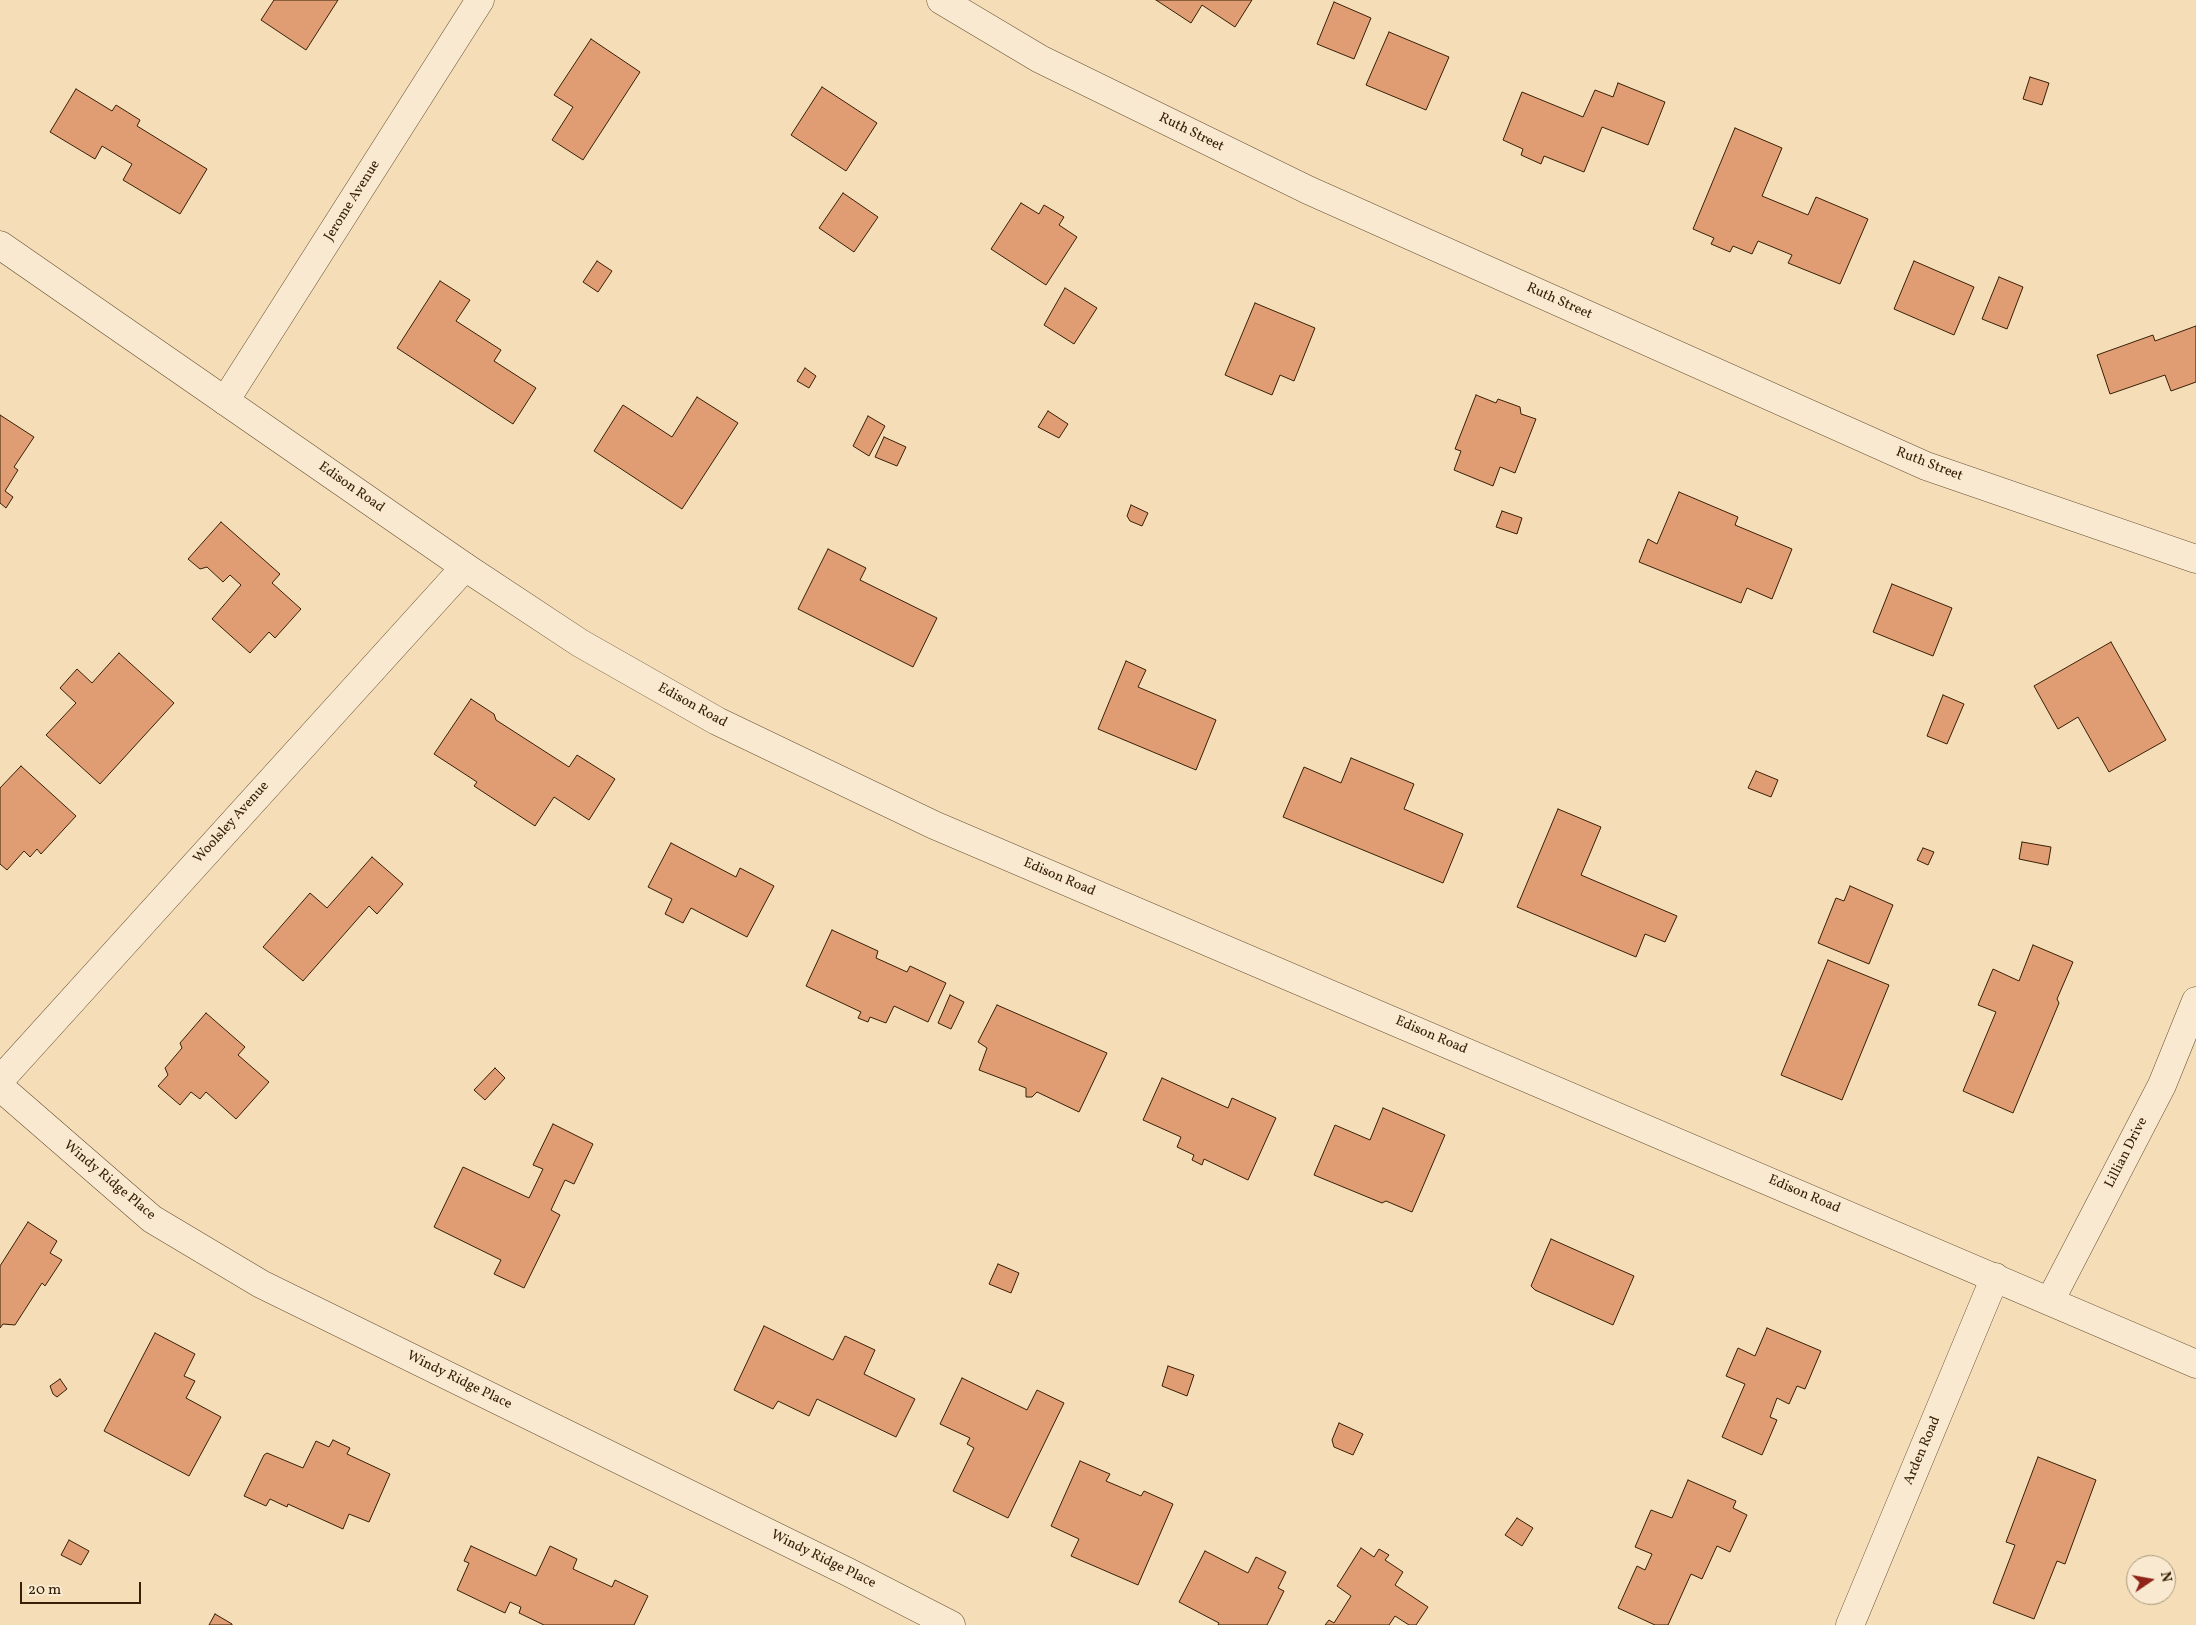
<!DOCTYPE html>
<html>
<head>
<meta charset="utf-8">
<style>
  body { margin:0 }
  #map { position:relative; width:2196px; height:1625px; overflow:hidden; background:#f5ddb7; font-family:Vollkorn,serif }
  canvas { display:block }
  .north { position:absolute; left:2126px; top:1555px; width:50px; height:50px; box-sizing:border-box; background:#f8e9d0; border:1px solid #ab997f; border-radius:50%; rotate:78deg; font-size:14px; font-weight:700; line-height:20px; text-align:center; color:#372006 }
  .north::after { content:''; display:block; margin:auto; width:18px; height:22px; background:#8f2418; clip-path:polygon(50% 0,100% 100%,50% 72%,0 100%) }
  .scale { position:absolute; left:20px; top:1582px; width:121px; height:22px; box-sizing:border-box; border:2px solid #372006; border-top:0; padding-left:6px; font-size:15px; line-height:18px; white-space:nowrap; color:#372006; -webkit-text-stroke:4px #f8e9d0; paint-order:stroke }
</style>
</head>
<body>
<div id="map">
<canvas width="2196" height="1625"></canvas>
<div class="north">N</div>
<div class="scale">20 m</div>
</div>
<script>
const context = document.querySelector('canvas').getContext('2d');
context.lineJoin = 'round';
function fill(path, color) { context.fillStyle = color; context.fill(path, 'evenodd'); }
const poly = rows => new Path2D(rows.map(r => 'M' + r).join(''));
function trace(path, color, width, dash) { context.strokeStyle = color; context.lineWidth = width; context.lineCap = dash ? 'butt' : 'round'; context.setLineDash(dash || []); context.stroke(path); }
function write(font, color, halo, rows, align = 'center') {
  context.font = font + ' Vollkorn,serif'; context.lineWidth = 4.5; context.setLineDash([]); context.textBaseline = 'middle'; context.strokeStyle = halo; context.fillStyle = color; for (const [text, x, y, turn = 0] of rows) {
    context.save(); context.translate(x, y); context.rotate((+turn || 0) * Math.PI / 180); context.textAlign = isNaN(turn) ? turn : align; if (halo) context.strokeText(text, 0, 0); context.fillText(text, 0, 0); context.restore();
  }
}
const building = poly([
  [274,0,338,0,306,50,261,20,274,0],
  [1156,0,1252,0,1235,27,1202,5,1191,23,1156,0],
  [1334,2,1371,18,1354,59,1317,44,1334,2],
  [1389,32,1449,57,1426,110,1366,85,1389,32],
  [591,39,640,72,583,160,552,140,573,107,554,95,591,39],
  [2030,77,2049,83,2042,105,2023,99,2030,77],
  [1618,83,1665,102,1648,145,1602,127,1584,172,1544,156,1541,164,1521,155,1523,149,1503,140,1522,92,1583,117,1595,90,1613,97,1618,83],
  [822,87,877,123,846,171,791,135,822,87],
  [76,89,112,111,116,105,140,120,137,126,207,169,180,214,123,180,132,164,102,146,95,159,50,132,76,89],
  [1735,128,1782,148,1762,196,1808,215,1816,197,1868,219,1840,284,1788,263,1792,255,1758,241,1752,254,1733,246,1730,252,1711,244,1714,238,1693,229,1735,128],
  [843,193,878,217,854,252,819,228,843,193],
  [1021,203,1039,214,1044,205,1064,217,1059,225,1077,237,1046,285,991,249,1021,203],
  [597,261,612,271,598,292,583,282,597,261],
  [1914,261,1974,287,1954,335,1894,309,1914,261],
  [1999,277,2023,287,2007,329,1982,319,1999,277],
  [440,281,470,300,456,321,501,350,494,361,536,388,513,424,397,348,440,281],
  [1065,288,1097,308,1074,344,1044,325,1065,288],
  [1255,303,1315,328,1294,381,1280,375,1272,395,1225,375,1255,303],
  [2196,326,2196,382,2171,391,2165,375,2110,394,2097,355,2153,335,2155,341,2196,326],
  [805,368,816,376,809,388,797,381,805,368],
  [1476,395,1496,403,1498,399,1520,407,1521,414,1536,419,1515,473,1500,467,1493,486,1454,470,1461,451,1455,449,1476,395],
  [697,397,738,423,682,509,594,451,623,405,672,437,697,397],
  [1048,411,1068,424,1059,438,1038,427,1048,411],
  [0,415,34,437,14,467,18,470,5,491,13,497,6,508,0,503,0,415],
  [868,416,885,426,869,456,853,446,868,416],
  [884,437,906,447,897,466,875,457,884,437],
  [1679,492,1738,517,1735,525,1792,549,1772,599,1747,588,1741,603,1639,562,1648,539,1657,544,1679,492],
  [1131,505,1148,513,1142,526,1130,521,1127,516,1131,505],
  [1502,511,1522,518,1517,534,1496,527,1502,511],
  [221,522,280,574,272,583,301,609,275,638,269,632,250,653,212,619,241,585,230,575,223,582,207,567,200,569,188,559,221,522],
  [828,549,866,568,860,580,937,618,913,667,798,609,828,549],
  [1892,584,1952,608,1933,656,1873,632,1892,584],
  [2111,642,2166,740,2109,772,2078,717,2058,729,2034,686,2111,642],
  [119,653,174,703,100,784,46,735,76,703,60,688,77,669,92,683,119,653],
  [1126,661,1146,670,1138,687,1216,720,1196,770,1098,729,1126,661],
  [1943,695,1964,704,1947,744,1927,736,1943,695],
  [471,699,494,714,496,720,569,767,577,755,615,779,589,820,554,797,535,826,474,786,477,782,434,754,471,699],
  [1351,758,1414,784,1404,809,1463,834,1443,883,1283,817,1304,767,1341,783,1351,758],
  [21,766,76,816,41,854,37,849,30,857,24,851,7,870,0,864,0,788,21,766],
  [1756,771,1778,780,1771,797,1748,788,1756,771],
  [1558,809,1601,827,1581,875,1677,916,1665,942,1645,934,1636,957,1517,907,1558,809],
  [2022,842,2051,847,2048,865,2019,859,2022,842],
  [671,843,736,877,740,868,774,886,747,937,691,908,683,923,665,914,672,899,648,887,671,843],
  [1923,848,1934,852,1928,865,1917,860,1923,848],
  [372,857,403,884,377,914,369,906,303,981,263,947,310,893,327,908,372,857],
  [1850,886,1893,905,1869,964,1818,943,1836,898,1844,901,1850,886],
  [832,930,878,951,876,958,907,972,910,966,946,983,928,1022,894,1006,886,1023,870,1017,868,1022,858,1018,861,1012,806,986,832,930],
  [2033,945,2073,962,2057,999,2059,1003,2013,1113,1963,1091,1996,1012,1978,1005,1993,969,2019,981,2033,945],
  [1828,960,1889,985,1842,1100,1781,1075,1828,960],
  [950,995,964,1002,951,1029,938,1023,950,995],
  [997,1005,1107,1053,1079,1112,1037,1092,1032,1097,1026,1097,1026,1088,979,1070,987,1048,978,1042,997,1005],
  [206,1013,245,1047,238,1055,269,1082,236,1119,206,1092,200,1099,191,1092,180,1105,158,1086,168,1075,165,1068,182,1048,180,1043,206,1013],
  [495,1068,505,1078,485,1100,474,1090,495,1068],
  [1162,1078,1228,1108,1232,1098,1276,1118,1248,1180,1204,1159,1202,1165,1192,1160,1194,1155,1177,1147,1181,1137,1143,1120,1162,1078],
  [1383,1108,1445,1135,1412,1212,1386,1201,1382,1203,1314,1175,1335,1125,1370,1140,1383,1108],
  [553,1124,593,1144,574,1184,565,1180,551,1210,560,1215,524,1288,494,1274,501,1260,434,1227,463,1167,529,1198,543,1169,533,1165,553,1124],
  [28,1222,57,1241,50,1253,62,1260,45,1286,42,1283,15,1325,3,1324,0,1328,0,1266,28,1222],
  [1551,1239,1634,1276,1613,1325,1535,1290,1531,1286,1551,1239],
  [998,1264,1019,1273,1011,1293,989,1284,998,1264],
  [764,1326,833,1360,845,1336,875,1350,864,1374,915,1399,896,1437,817,1399,809,1416,778,1401,773,1409,734,1390,764,1326],
  [1767,1328,1821,1351,1805,1389,1797,1386,1789,1404,1777,1398,1770,1417,1777,1420,1762,1455,1722,1437,1745,1384,1726,1376,1738,1348,1755,1356,1767,1328],
  [155,1333,195,1354,184,1376,195,1381,186,1398,221,1417,189,1476,104,1431,155,1333],
  [1168,1366,1194,1375,1187,1396,1162,1386,1168,1366],
  [962,1378,1027,1410,1037,1390,1064,1403,1008,1518,953,1491,974,1448,967,1444,970,1438,940,1424,962,1378],
  [60,1379,67,1389,57,1397,53,1394,50,1386,60,1379],
  [1339,1423,1363,1434,1353,1455,1334,1447,1332,1440,1339,1423],
  [333,1440,350,1448,347,1454,390,1474,369,1522,349,1514,343,1529,288,1504,287,1507,270,1499,266,1506,244,1496,264,1455,267,1453,303,1468,316,1441,329,1447,333,1440],
  [2038,1457,2096,1480,2065,1564,2057,1561,2034,1619,1993,1603,2015,1545,2006,1542,2038,1457],
  [1080,1461,1110,1474,1106,1481,1141,1496,1144,1491,1173,1504,1138,1585,1071,1556,1079,1539,1051,1526,1080,1461],
  [1688,1480,1736,1501,1733,1508,1747,1515,1730,1552,1717,1546,1702,1579,1691,1574,1668,1625,1655,1625,1618,1608,1637,1566,1645,1570,1652,1554,1635,1547,1651,1510,1672,1518,1688,1480],
  [1517,1518,1533,1528,1522,1546,1505,1535,1517,1518],
  [69,1540,89,1551,81,1565,61,1555,69,1540],
  [471,1546,536,1576,550,1546,577,1559,573,1569,612,1587,615,1580,648,1596,634,1625,544,1625,519,1613,521,1607,510,1602,505,1613,457,1590,469,1563,464,1561,471,1546],
  [1361,1548,1374,1557,1379,1549,1389,1555,1385,1560,1403,1572,1395,1585,1428,1607,1416,1625,1409,1625,1395,1616,1389,1625,1325,1625,1329,1620,1334,1623,1351,1596,1337,1586,1361,1548],
  [1205,1551,1248,1573,1256,1557,1286,1572,1278,1588,1284,1591,1267,1625,1218,1625,1219,1623,1179,1602,1205,1551],
  [215,1614,232,1624,232,1625,209,1625,215,1614]
]);
fill(building, '#e09d73');
trace(building, '#372006', 1);
const minor = poly([
  [941,0,1040,59,1308,190,1926,466,2196,559],
  [225,401,480,0],
  [0,1080,465,567],
  [0,1087,152,1219,261,1284,848,1572,951,1625],
  [2050,1301,2162,1085,2196,1001],
  [1850,1625,1995,1277]
]);
const tertiary = poly([
  [0,245,465,567,580,643,717,721,934,825,2196,1364]
]);
trace(minor, '#664f32', 29);
trace(tertiary, '#664f32', 29);
trace(minor, '#f8e9d0', 28);
trace(tertiary, '#f8e9d0', 28);
write('14px', '#372006', '#f8e9d0', [
  ["Ruth Street",1191,133,26],
  ["Jerome Avenue",353,201,-58],
  ["Ruth Street",1559,302,24],
  ["Ruth Street",1929,465,21],
  ["Edison Road",351,488,35],
  ["Edison Road",692,706,29],
  ["Woolsley Avenue",232,823,-48],
  ["Edison Road",1059,878,23],
  ["Edison Road",1431,1036,23],
  ["Lillian Drive",2127,1153,-63],
  ["Windy Ridge Place",109,1181,40],
  ["Edison Road",1804,1195,23],
  ["Windy Ridge Place",459,1381,26],
  ["Arden Road",1923,1451,-67],
  ["Windy Ridge Place",823,1560,26]
]);
</script>
</body>
</html>
